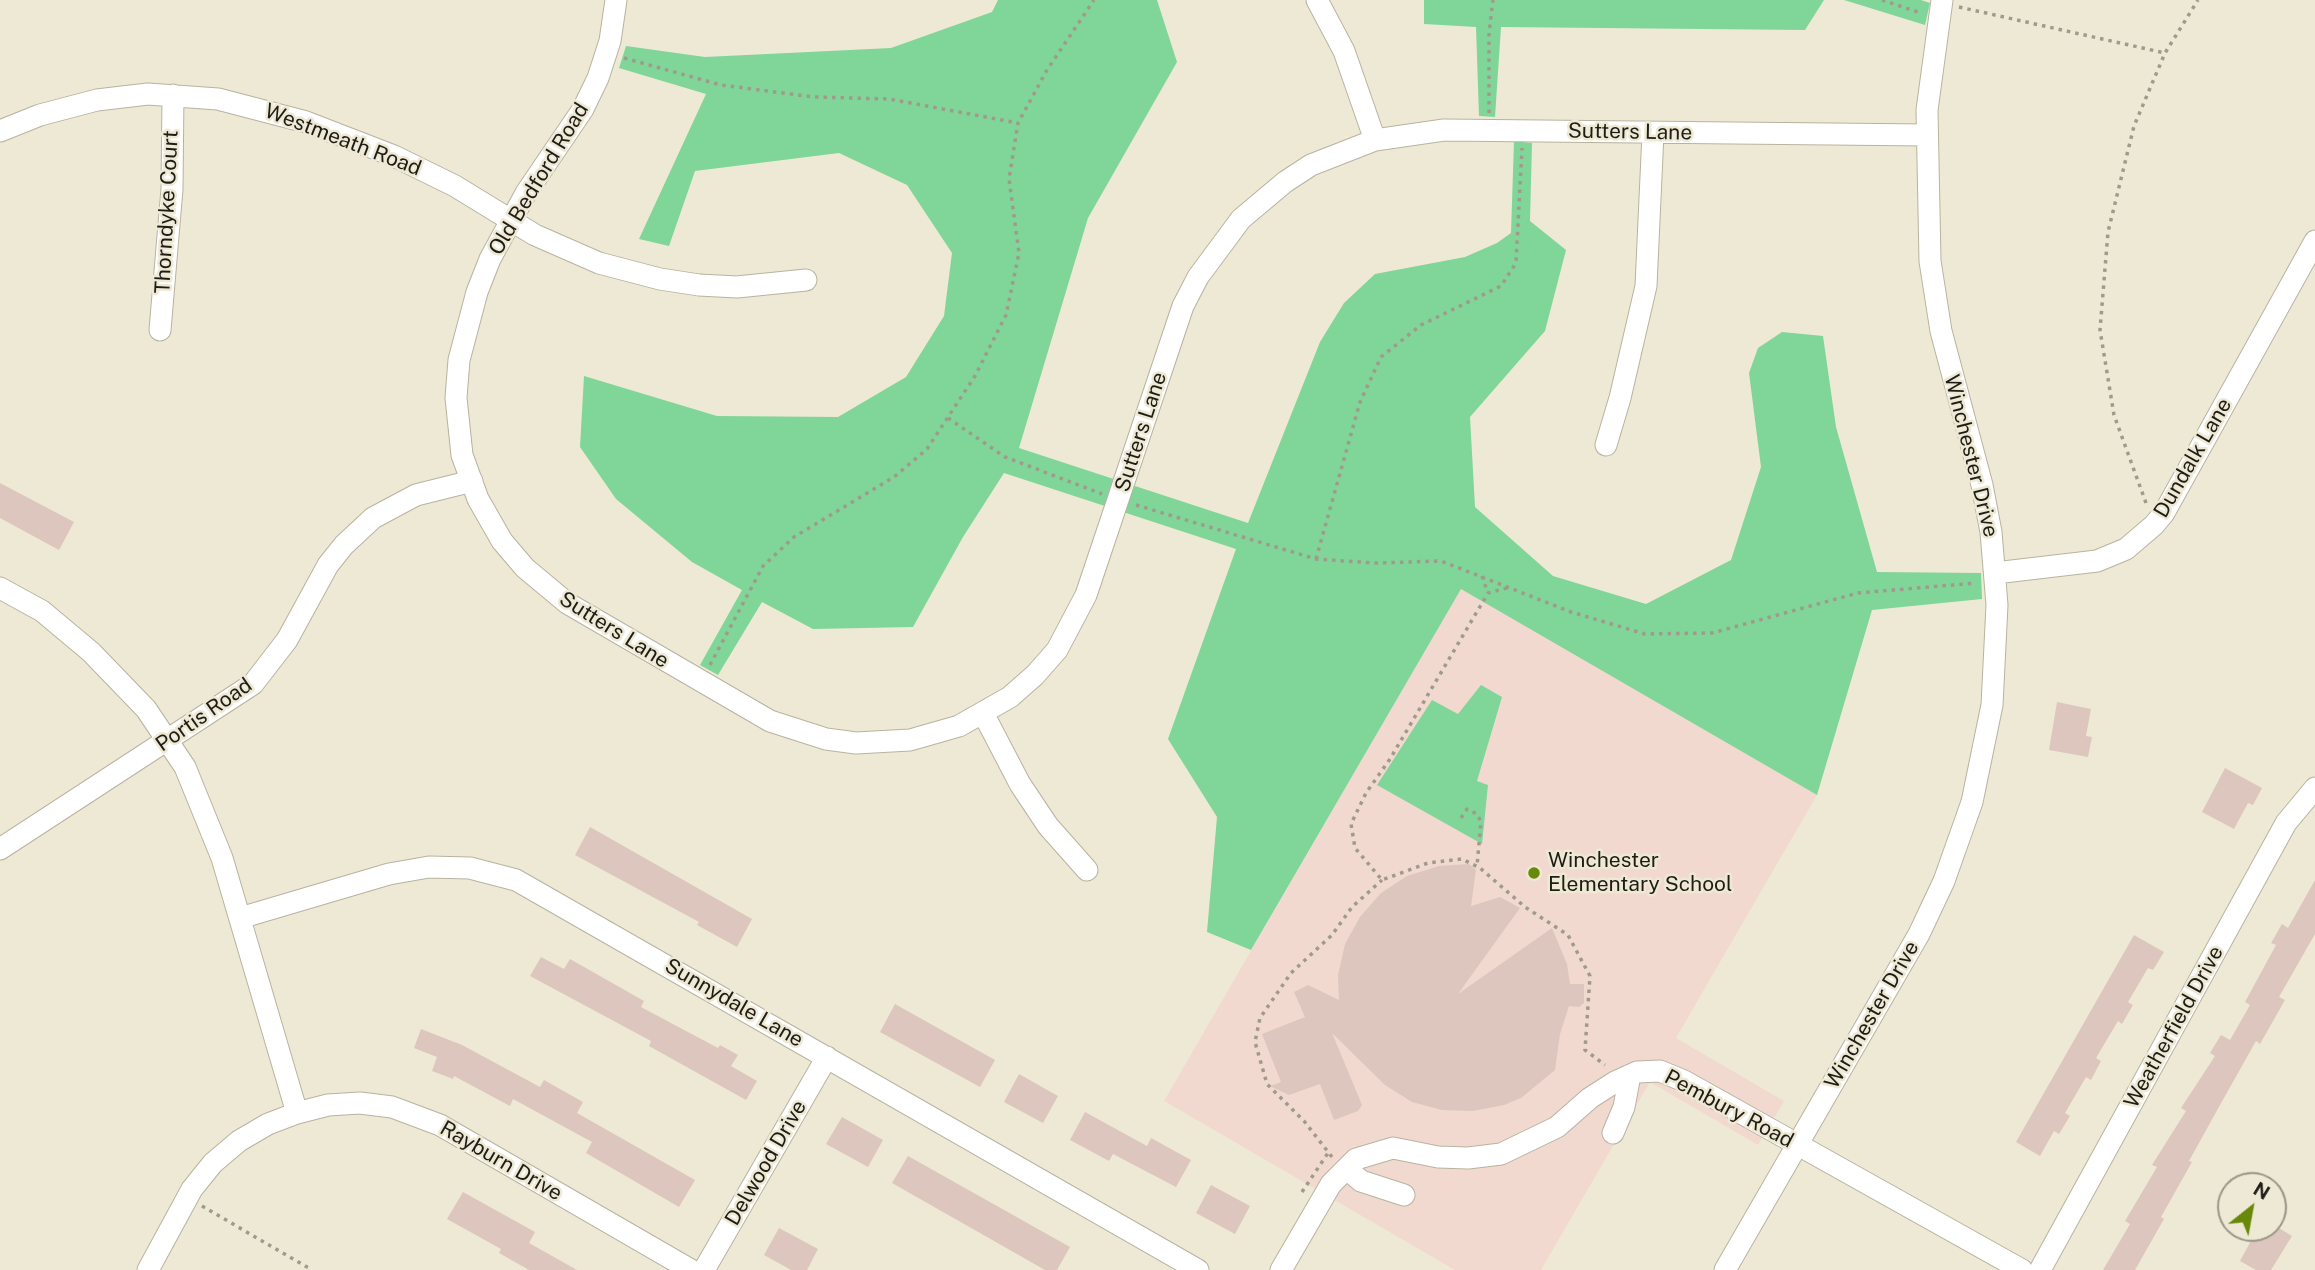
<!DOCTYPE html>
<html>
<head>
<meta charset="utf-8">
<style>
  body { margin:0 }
  #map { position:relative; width:2315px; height:1270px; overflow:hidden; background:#eee9d5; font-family:"Public Sans",sans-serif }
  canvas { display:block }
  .north { position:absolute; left:2217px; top:1172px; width:70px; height:70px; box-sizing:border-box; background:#eee9d5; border:2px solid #9b9788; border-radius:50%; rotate:31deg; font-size:19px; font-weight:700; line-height:28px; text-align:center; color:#1e1c15 }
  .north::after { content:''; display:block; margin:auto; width:24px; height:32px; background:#678808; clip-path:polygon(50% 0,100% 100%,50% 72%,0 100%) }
</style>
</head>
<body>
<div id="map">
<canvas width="2315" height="1270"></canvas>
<div class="north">N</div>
</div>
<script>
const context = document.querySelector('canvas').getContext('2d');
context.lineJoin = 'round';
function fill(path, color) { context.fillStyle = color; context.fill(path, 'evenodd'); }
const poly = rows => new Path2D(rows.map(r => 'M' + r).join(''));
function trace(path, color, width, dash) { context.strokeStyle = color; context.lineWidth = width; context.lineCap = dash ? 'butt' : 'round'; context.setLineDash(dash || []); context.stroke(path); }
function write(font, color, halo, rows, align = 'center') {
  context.font = font + ' "Public Sans",sans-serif'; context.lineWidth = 5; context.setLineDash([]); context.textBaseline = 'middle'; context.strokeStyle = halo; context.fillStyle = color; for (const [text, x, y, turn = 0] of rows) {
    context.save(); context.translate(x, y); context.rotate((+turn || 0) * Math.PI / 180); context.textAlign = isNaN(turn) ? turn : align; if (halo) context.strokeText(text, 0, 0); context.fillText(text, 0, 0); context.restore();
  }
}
fill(poly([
  [1461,588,1817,795,1676,1038,1784,1101,1758,1145,1650,1082,1541,1270,1455,1270,1164,1101]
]), '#f2d9d0');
fill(poly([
  [998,0,1157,0,1177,62,1088,218,1019,448,1248,523,1320,342,1344,303,1375,274,1465,257,1497,243,1511,233,1514,141,1532,143,1530,221,1566,250,1545,331,1470,417,1475,507,1553,576,1646,604,1731,560,1761,467,1749,373,1758,348,1782,332,1823,336,1836,427,1877,572,1981,573,1982,599,1872,610,1817,795,1461,589,1251,950,1207,932,1217,817,1168,739,1236,549,1004,473,963,537,913,627,813,629,762,602,718,675,700,665,742,590,692,562,616,499,580,447,584,376,717,416,838,417,906,377,944,316,952,253,907,185,839,153,695,171,669,246,639,239,706,94,619,68,626,46,705,57,891,48,992,12],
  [1424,0,1824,0,1805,30,1501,27,1495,117,1479,116,1476,27,1424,24],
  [1844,0,1921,0,1930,3,1925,25],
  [1481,685,1502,697,1477,781,1488,785,1482,844,1377,785,1432,700,1458,714]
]), '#80d598');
fill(poly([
  [0,483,74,522,59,550,0,518],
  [2057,702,2091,709,2086,736,2092,737,2088,757,2049,750],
  [2225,768,2262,788,2253,805,2248,803,2234,829,2202,812],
  [590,827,752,919,737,947,697,925,699,922,575,855],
  [1469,864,1476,870,1471,906,1500,897,1520,908,1458,994,1552,928,1567,964,1570,984,1584,984,1584,1003,1579,1007,1569,1006,1560,1034,1555,1070,1521,1098,1504,1105,1473,1111,1442,1110,1412,1102,1385,1085,1332,1033,1362,1105,1358,1111,1334,1120,1320,1084,1289,1095,1270,1086,1281,1082,1262,1034,1305,1017,1294,992,1308,985,1339,1000,1338,975,1345,944,1360,917,1381,893,1407,876,1439,866],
  [2315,880,2315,934,2279,997,2285,1000,2260,1044,2256,1041,2220,1105,2189,1161,2192,1162,2161,1217,2164,1219,2135,1270,2103,1270,2130,1224,2125,1221,2157,1167,2152,1165,2186,1111,2181,1108,2215,1056,2210,1053,2221,1035,2230,1040,2250,1005,2245,1002,2276,945,2271,943,2282,924,2288,928],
  [2134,935,2164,952,2153,970,2148,968,2128,1002,2133,1005,2122,1024,2118,1021,2096,1058,2101,1061,2091,1080,2086,1077,2065,1113,2070,1116,2059,1134,2054,1131,2040,1156,2016,1142],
  [541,957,564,969,570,959,644,1001,641,1007,718,1048,720,1045,738,1055,731,1066,757,1081,746,1100,649,1046,651,1041,530,976],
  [895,1004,995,1060,980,1087,880,1032],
  [421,1029,462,1045,540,1087,544,1080,583,1102,577,1113,695,1180,679,1207,586,1153,592,1142,513,1099,510,1106,454,1076,453,1079,432,1071,437,1057,414,1048],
  [1019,1074,1058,1096,1043,1123,1004,1102],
  [1085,1112,1147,1146,1151,1138,1191,1160,1176,1187,1113,1154,1109,1161,1070,1140],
  [842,1117,883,1140,868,1167,826,1144],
  [908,1156,1070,1247,1057,1270,1045,1270,892,1183],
  [1211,1185,1250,1206,1235,1234,1196,1213],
  [463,1192,535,1232,529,1243,577,1270,529,1270,499,1253,501,1249,447,1219],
  [779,1228,818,1249,807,1270,791,1270,764,1255],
  [2258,1228,2279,1228,2292,1236,2271,1270,2256,1270,2240,1261]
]), '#dcc6be');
const minor = poly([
  [616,0,610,41,598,78,583,109,526,193,490,259,477,292,459,360,456,398,462,455,478,499,502,541,525,568,567,603,770,721,826,739,856,743,910,740,959,726,1010,697,1035,675,1057,650,1086,595,1183,306,1198,277,1241,219,1285,182,1311,165,1375,140,1444,130,1927,135],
  [1317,0,1344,51,1375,140],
  [0,131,40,115,97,100,148,94,218,99,306,122,394,156,455,186,535,235,599,263,660,279,699,285,737,287,806,280],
  [160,330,172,189,173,95],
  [1606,445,1620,398,1646,286,1653,133],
  [1995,573,2097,561,2126,549,2154,525,2164,513,2315,241],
  [0,588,42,611,91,652,146,709,185,767,222,858,297,1113],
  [983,713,1020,784,1048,826,1087,870],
  [0,849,253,684,287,640,328,565,344,545,373,518,416,495,472,481],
  [240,918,389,874,429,867,470,868,516,880,1198,1270],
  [1613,1133,1624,1107,1630,1075],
  [1347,1169,1361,1181,1404,1195],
  [148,1270,192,1189,213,1163,239,1141,268,1124,297,1113,328,1105,360,1103,392,1107,440,1125,691,1270],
  [704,1270,827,1057],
  [1281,1270,1331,1184,1356,1159,1393,1148,1438,1157,1468,1158,1501,1154,1557,1127,1590,1098,1615,1082,1637,1072,1660,1071,1684,1081,2022,1270],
  [1725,1270,1919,934,1944,881,1972,802,1992,705,1997,605,1991,532,1982,485,1941,331,1930,261,1927,110,1942,0],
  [2040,1270,2286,823,2315,788]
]);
trace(minor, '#b8b3a0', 23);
trace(poly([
  [1882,0,1921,13],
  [1959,7,2165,53],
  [624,58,721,85,814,97,889,99,1018,123],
  [1489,113,1489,33,1493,0],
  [948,418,1005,457,1102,494],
  [2146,503,2114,415,2100,330,2108,232,2134,126,2165,53,2198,0],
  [1136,505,1316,559,1375,563,1441,561,1571,612,1645,634,1712,633,1858,593,1976,583],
  [1316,559,1360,402,1381,357,1421,325,1501,286,1516,263,1522,148],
  [1482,576,1488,593],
  [1507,588,1488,593,1390,759,1366,793,1351,824,1355,848,1382,880,1428,863,1462,859,1480,868,1525,907,1568,935,1590,976,1585,1050,1605,1065],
  [710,665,763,566,794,537,894,477,927,449,975,376,1006,315,1019,253,1009,179,1018,123,1047,70,1094,0],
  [1461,818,1467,809,1477,814,1481,822,1477,866],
  [1332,1157,1304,1121,1267,1084,1255,1042,1260,1018,1291,973,1332,935,1352,907,1382,880],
  [1302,1192,1328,1153],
  [202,1206,312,1270]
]), '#9f9b8c', 3.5, [3.5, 5]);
trace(minor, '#fff', 21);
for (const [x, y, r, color] of [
  [1534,873,7,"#678808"]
]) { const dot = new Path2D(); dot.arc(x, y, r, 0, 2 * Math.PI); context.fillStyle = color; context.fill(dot); trace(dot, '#eee9d5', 2.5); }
write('21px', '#1e1c15', '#eee9d5', [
  ["Sutters Lane",1630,132,1],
  ["Westmeath Road",343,140,21],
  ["Old Bedford Road",539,179,-59],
  ["Thorndyke Court",167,212,-87],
  ["Sutters Lane",1141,432,-72],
  ["Winchester Drive",1971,456,76],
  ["Dundalk Lane",2193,458,-60],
  ["Sutters Lane",614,630,32],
  ["Portis Road",204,715,-35],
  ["Sunnydale Lane",734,1003,30],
  ["Winchester Drive",1872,1015,-60],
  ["Weatherfield Drive",2174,1027,-61],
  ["Pembury Road",1729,1109,28],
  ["Rayburn Drive",501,1161,30],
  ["Delwood Drive",766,1163,-60]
]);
write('21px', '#1e1c15', '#eee9d5', [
  ["Winchester",1548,861],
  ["Elementary School",1548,885]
], 'left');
</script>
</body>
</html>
